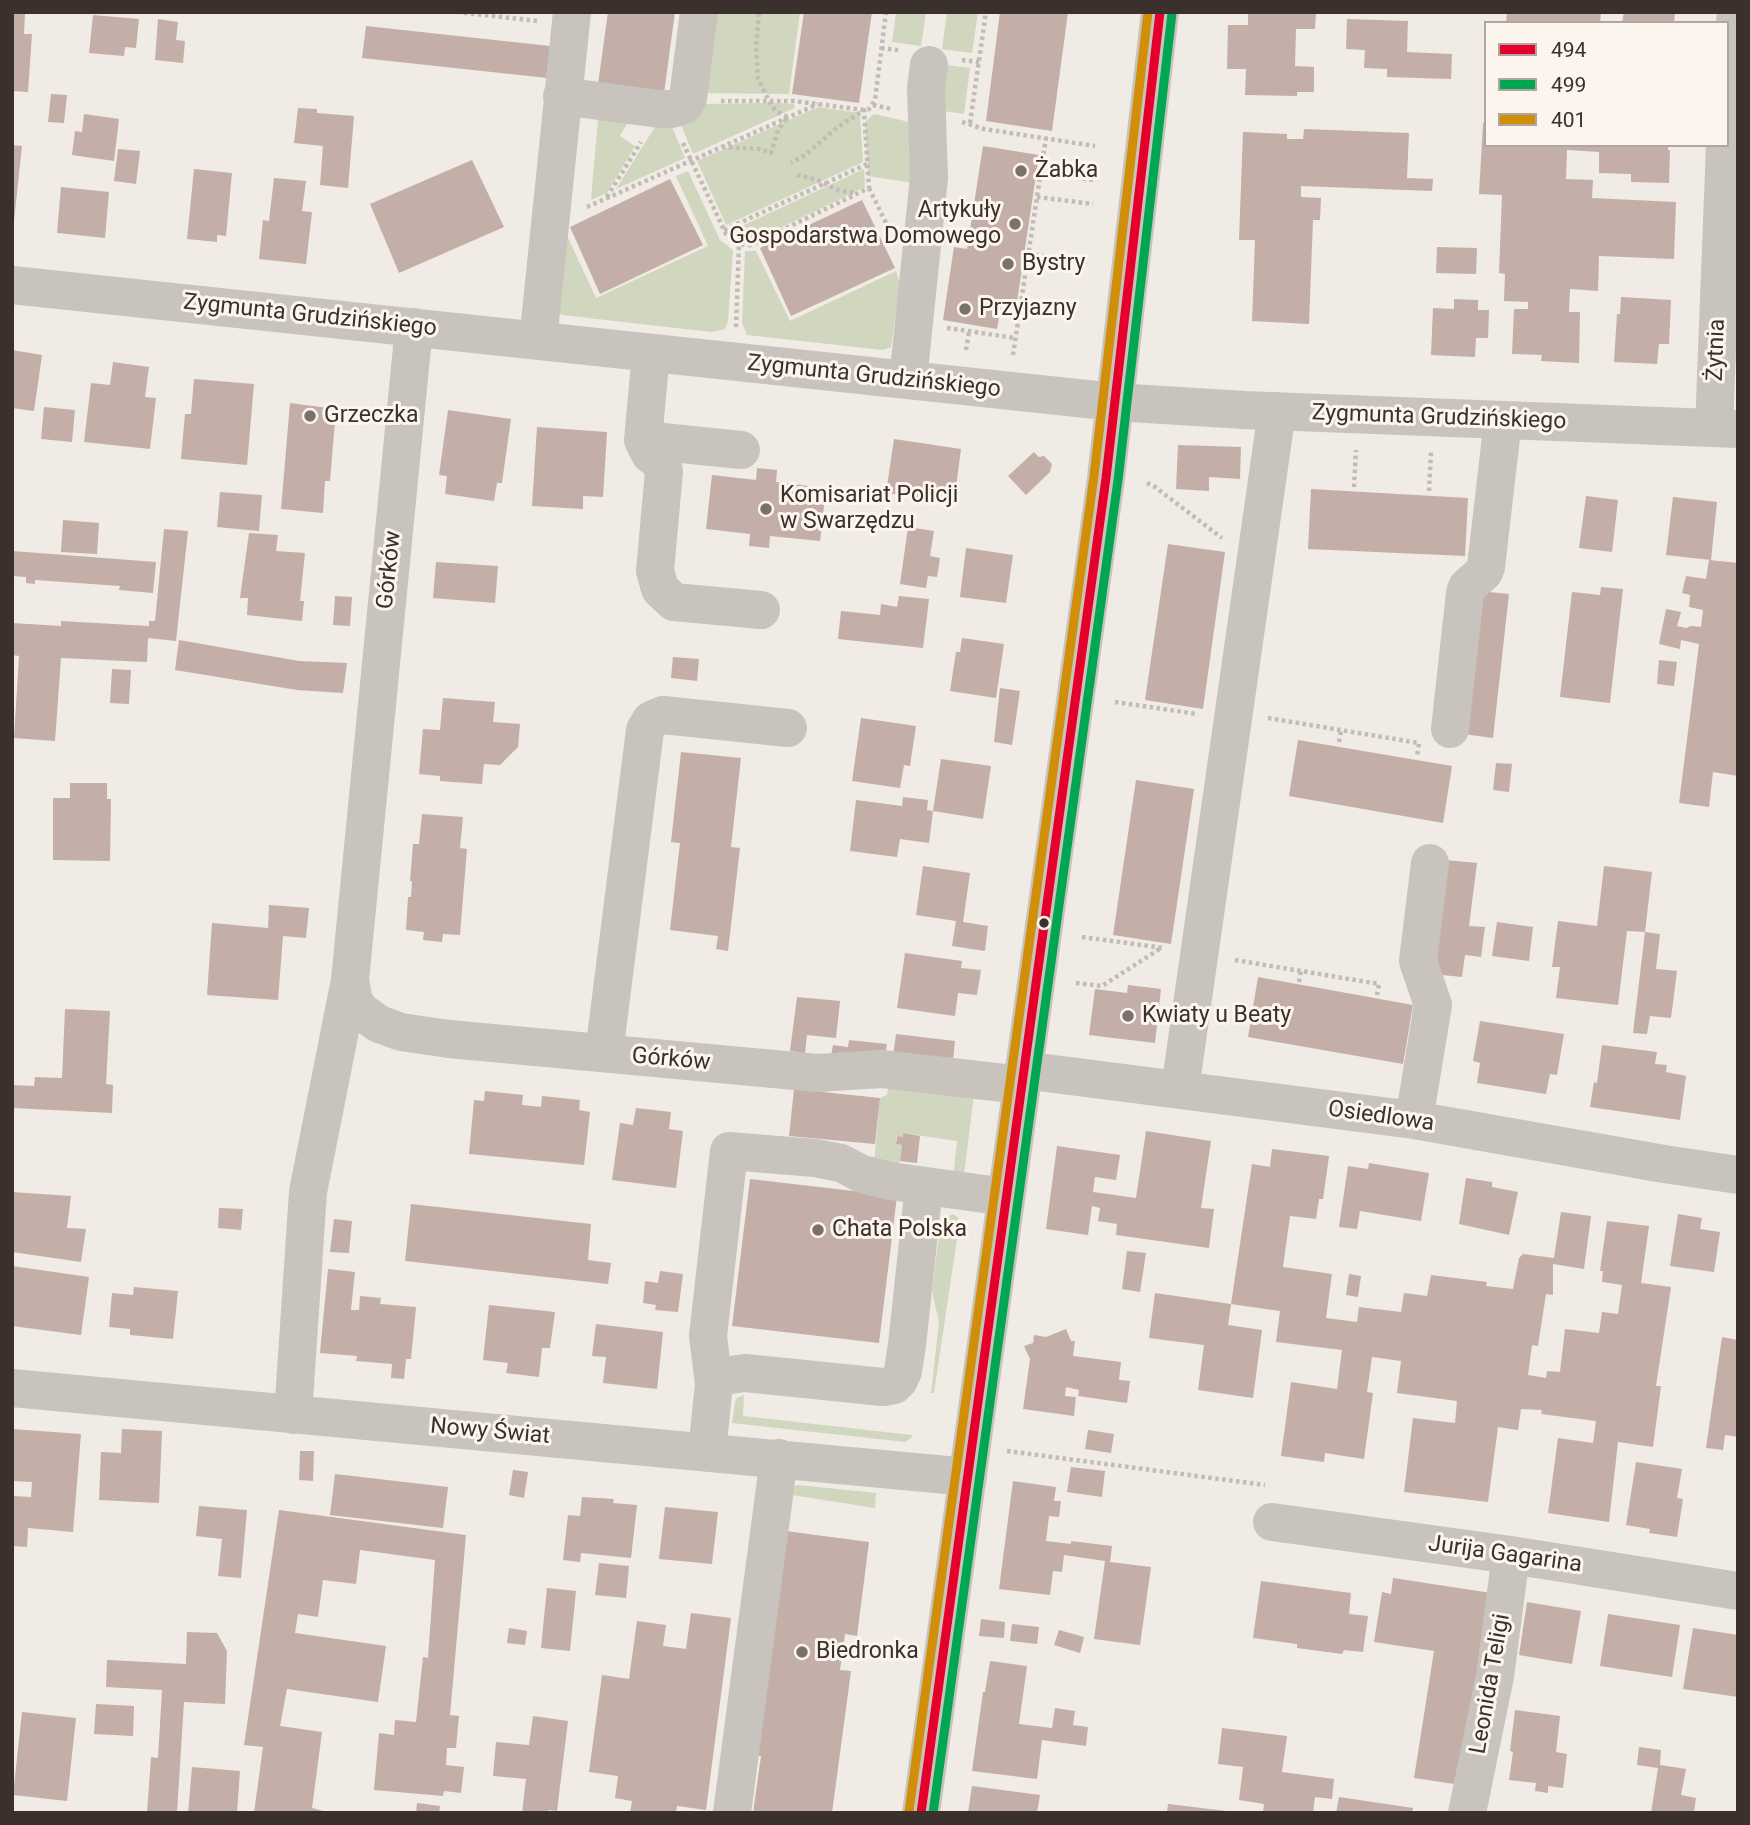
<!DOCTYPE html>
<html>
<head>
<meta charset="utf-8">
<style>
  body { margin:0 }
  #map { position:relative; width:1750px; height:1825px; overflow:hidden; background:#f0ebe5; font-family:Roboto,sans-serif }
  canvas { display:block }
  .frame { position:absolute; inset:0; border:14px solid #3b302b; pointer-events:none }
  .legend { position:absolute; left:1484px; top:21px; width:245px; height:126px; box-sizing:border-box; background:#fbf5ee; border:2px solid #aea6a0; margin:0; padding:9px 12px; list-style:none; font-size:21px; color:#3b302b }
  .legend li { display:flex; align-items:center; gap:14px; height:35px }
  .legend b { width:35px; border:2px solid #aea6a0 }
</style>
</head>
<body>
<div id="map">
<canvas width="1750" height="1825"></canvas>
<div class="frame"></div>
<ul class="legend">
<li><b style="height:9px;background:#e4002b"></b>494</li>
<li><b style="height:9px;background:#00a651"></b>499</li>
<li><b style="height:9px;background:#d18e09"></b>401</li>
</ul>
</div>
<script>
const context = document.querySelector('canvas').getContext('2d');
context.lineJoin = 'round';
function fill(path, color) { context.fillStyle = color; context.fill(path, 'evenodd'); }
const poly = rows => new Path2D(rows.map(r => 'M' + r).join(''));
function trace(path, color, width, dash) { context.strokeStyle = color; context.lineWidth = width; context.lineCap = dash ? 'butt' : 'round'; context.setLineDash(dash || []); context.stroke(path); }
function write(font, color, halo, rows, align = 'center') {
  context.font = font + ' Roboto,sans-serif'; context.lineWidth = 6; context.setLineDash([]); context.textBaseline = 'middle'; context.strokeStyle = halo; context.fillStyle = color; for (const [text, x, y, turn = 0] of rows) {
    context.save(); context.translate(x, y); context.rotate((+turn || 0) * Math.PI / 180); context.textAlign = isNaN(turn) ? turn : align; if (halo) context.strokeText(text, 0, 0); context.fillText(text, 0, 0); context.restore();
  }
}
fill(poly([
  [710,12,800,12,789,94,699,93],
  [896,12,926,12,921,46,892,42],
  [947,12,978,12,972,53,942,49],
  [939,64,970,68,964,114,937,110],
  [782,103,794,104,795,108,693,154,679,120,698,104],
  [818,107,860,113,863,162,726,225,697,161],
  [599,108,634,112,620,136,635,146,607,193,591,200],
  [874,114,918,124,920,184,868,176,865,122],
  [658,122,670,122,685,158,616,189],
  [864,169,865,187,755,240,741,241,729,232],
  [688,171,720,240,733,250,728,321,725,329,711,332,562,315,558,312,564,229,596,298,708,246,676,176],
  [745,251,756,251,790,321,896,271,900,284,891,347,883,350,747,335,742,323],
  [890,1078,974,1095,964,1174,953,1178,957,1141,903,1133,903,1137,896,1136,896,1144,902,1145,898,1172,874,1164,880,1098,887,1095],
  [953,1214,958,1217,957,1239,934,1393,931,1393,939,1322,932,1291,940,1226,944,1218],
  [744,1395,743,1416,912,1435,911,1438,905,1442,732,1423,735,1402,737,1398],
  [798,1485,876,1493,875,1508,792,1495,789,1487]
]), '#d1d6bf');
fill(poly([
  [12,12,25,12,24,34,32,34,28,92,12,91],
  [608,12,675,12,664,93,598,84],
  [804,12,872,12,859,103,792,94],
  [1000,12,1068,12,1052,131,986,121],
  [1248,12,1316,12,1315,29,1296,29,1295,66,1314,67,1314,92,1297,92,1297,96,1245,95,1246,69,1227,69,1228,25,1248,25],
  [1507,12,1601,12,1600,23,1506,23],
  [1624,12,1675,12,1674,23,1622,23],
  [93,15,139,19,136,48,125,47,124,56,89,53],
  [158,19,178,22,176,40,185,41,183,63,155,60],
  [1347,19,1408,21,1407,52,1452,54,1451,79,1387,77,1387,69,1364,68,1365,50,1346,49],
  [366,26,550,46,547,78,362,58],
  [51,94,67,95,64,123,48,122],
  [298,108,317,109,317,113,354,116,348,188,320,185,323,146,294,143],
  [84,114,119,119,114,161,72,155,75,131,82,132],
  [1483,123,1486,123,1486,145,1668,145,1668,150,1670,150,1669,183,1631,182,1631,174,1599,173,1599,152,1567,150,1566,179,1593,180,1592,198,1676,202,1674,259,1599,256,1598,291,1570,289,1569,312,1580,312,1579,363,1541,361,1542,355,1512,354,1514,309,1528,309,1528,302,1504,301,1505,274,1499,273,1502,195,1479,194],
  [1304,129,1409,133,1407,178,1433,179,1432,191,1301,186,1301,197,1321,198,1320,220,1313,220,1309,324,1252,321,1255,240,1239,240,1243,132,1287,134,1287,139,1303,139],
  [12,145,22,146,14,221,12,221],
  [983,146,1039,155,1017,302,1002,300,997,329,943,320,954,247,967,249],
  [118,149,140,151,136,184,114,181],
  [472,160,504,227,399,273,370,204],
  [194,169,232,173,226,236,217,235,217,242,187,239],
  [274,178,306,181,302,211,312,212,306,264,259,259,263,220,269,221],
  [670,179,703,245,600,294,570,227],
  [61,187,109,192,105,238,57,233],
  [862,200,895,268,791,316,760,248],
  [1437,247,1477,248,1476,274,1436,273],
  [1621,297,1671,300,1669,344,1659,344,1657,364,1614,362,1617,314,1620,314],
  [1454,299,1478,300,1478,310,1489,310,1488,338,1476,338,1475,357,1431,355,1433,308,1454,309],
  [12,350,42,355,34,411,12,408],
  [113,362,149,367,145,397,156,398,150,449,84,442,91,383,110,385],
  [194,379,254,384,247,465,181,459,185,414,191,414],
  [290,403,336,409,330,481,325,481,323,513,281,509],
  [44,407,75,410,72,442,41,439],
  [448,410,511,419,502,483,497,483,494,501,445,494,447,476,439,475],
  [537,427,607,432,603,497,583,496,583,509,532,506],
  [894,439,961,449,954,502,886,493],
  [1178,445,1241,447,1240,479,1209,477,1209,491,1176,489],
  [1034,452,1039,457,1044,456,1052,464,1050,472,1026,495,1008,476],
  [757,468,777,470,776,482,826,488,820,541,770,536,769,548,749,546,750,534,706,529,712,475,756,480],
  [1311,489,1468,498,1465,556,1308,549],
  [220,492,262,495,259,531,217,527],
  [1586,496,1618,500,1612,552,1579,548],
  [1673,497,1717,502,1711,560,1666,555],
  [63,520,99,523,97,554,61,552],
  [908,527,934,531,930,556,940,558,937,577,928,576,926,588,900,584],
  [164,529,188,531,176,641,148,638,147,662,61,658,55,741,14,738,19,656,12,655,12,623,61,626,61,621,149,626,149,621,155,621],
  [249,533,278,535,276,551,305,553,300,601,304,601,302,621,247,615,248,598,240,598],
  [1168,544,1225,552,1203,709,1145,700],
  [966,548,1013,555,1006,603,960,597],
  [12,551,156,562,153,593,119,590,120,586,35,580,35,584,26,583,26,577,12,576],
  [1709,560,1738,563,1738,776,1713,772,1709,807,1679,803,1699,644,1681,640,1680,649,1659,644,1666,609,1681,612,1677,626,1686,628,1691,626,1701,627,1703,610,1689,607,1690,595,1682,593,1686,576,1706,579],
  [436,562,498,566,495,603,433,598],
  [1601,587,1623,589,1610,703,1560,697,1572,592,1600,595],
  [1479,591,1509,594,1493,738,1463,734],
  [335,596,352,597,350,626,333,625],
  [899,596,929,599,923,648,838,639,841,611,880,615,881,604,897,607],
  [962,638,1004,644,996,698,950,691,956,652,960,652],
  [179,640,299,661,347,663,343,693,297,690,175,670],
  [673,657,699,659,697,681,671,678],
  [1659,660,1677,662,1674,686,1657,684],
  [112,669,131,670,129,704,110,703],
  [1000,688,1020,691,1012,745,994,742],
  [443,698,495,702,493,722,520,724,518,747,500,765,484,764,482,784,440,781,440,776,419,774,423,729,440,730],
  [861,718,916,726,910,766,904,765,900,788,852,781],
  [1298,740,1452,766,1443,823,1289,796],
  [681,752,741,758,731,847,740,848,728,951,716,949,718,936,670,930,680,843,671,842],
  [941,759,991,766,983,819,933,811],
  [1496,763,1512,764,1509,792,1493,790],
  [1136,780,1194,789,1171,944,1113,935],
  [70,783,107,783,107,799,111,799,110,861,53,860,53,798,70,798],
  [903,797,928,800,927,810,933,811,929,843,900,839,897,857,850,851,856,800,902,806],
  [422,814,463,817,460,848,467,849,460,935,443,934,442,942,423,940,424,932,406,930,408,897,411,897,412,881,410,881,413,844,419,844],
  [1446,860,1477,863,1469,926,1485,927,1481,957,1465,955,1462,977,1432,974],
  [923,866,970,873,963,922,988,926,985,951,952,946,956,921,916,915],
  [1604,866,1652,872,1645,932,1627,931,1618,1005,1556,998,1560,967,1552,967,1558,921,1597,926],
  [269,905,309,908,306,938,283,936,278,1000,207,995,212,923,268,928],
  [1497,922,1533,927,1529,961,1492,956],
  [1645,932,1660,934,1656,969,1677,971,1671,1018,1650,1016,1647,1034,1633,1033],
  [905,953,962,961,961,968,981,970,977,995,958,993,955,1016,897,1008],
  [1258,977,1413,1005,1403,1064,1248,1037],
  [1128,985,1161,989,1155,1043,1089,1035,1095,989,1127,993],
  [797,997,840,1001,836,1038,807,1035,805,1053,790,1051],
  [65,1009,110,1011,106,1084,113,1085,112,1113,12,1108,12,1085,34,1086,35,1077,62,1078],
  [1480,1021,1564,1034,1557,1075,1550,1074,1546,1094,1477,1083,1480,1063,1473,1061],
  [896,1034,955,1041,952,1070,892,1063],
  [849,1040,887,1044,884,1061,831,1056,833,1045,848,1047],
  [1602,1045,1657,1052,1655,1064,1667,1065,1666,1072,1686,1076,1680,1120,1590,1107,1594,1082,1597,1083],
  [794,1089,880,1098,875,1144,789,1136],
  [485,1091,523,1095,522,1105,532,1106,541,1107,542,1096,580,1100,579,1110,590,1112,584,1165,469,1154,474,1100,484,1101],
  [636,1108,671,1112,669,1129,683,1131,676,1188,612,1180,620,1123,633,1125],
  [1146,1131,1211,1141,1201,1208,1214,1209,1209,1248,1116,1235,1117,1224,1098,1221,1100,1208,1092,1206,1088,1235,1046,1229,1057,1146,1120,1155,1116,1180,1095,1177,1093,1192,1136,1198],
  [903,1133,920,1136,917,1163,900,1161,902,1145,896,1144,897,1136,903,1137],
  [1272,1149,1329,1156,1323,1199,1319,1199,1316,1219,1290,1216,1283,1267,1332,1274,1326,1318,1357,1322,1359,1307,1401,1312,1404,1293,1427,1296,1431,1275,1487,1282,1486,1286,1513,1289,1519,1258,1523,1254,1554,1258,1561,1212,1591,1216,1584,1269,1553,1264,1553,1295,1546,1294,1538,1346,1532,1345,1528,1375,1546,1378,1547,1371,1560,1372,1565,1329,1599,1333,1602,1312,1618,1314,1622,1285,1602,1282,1603,1271,1600,1271,1607,1221,1649,1226,1641,1283,1671,1287,1656,1386,1661,1386,1653,1447,1618,1442,1609,1522,1548,1513,1558,1438,1593,1443,1596,1421,1541,1414,1542,1410,1521,1409,1518,1430,1498,1427,1488,1502,1404,1492,1413,1418,1455,1423,1457,1401,1397,1393,1401,1361,1372,1357,1367,1392,1373,1393,1364,1459,1325,1453,1324,1462,1281,1456,1291,1382,1337,1389,1342,1350,1276,1342,1280,1311,1231,1304,1252,1164,1270,1167],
  [1369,1163,1429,1173,1421,1221,1360,1211,1357,1229,1339,1227,1348,1166,1368,1169],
  [1466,1178,1492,1182,1492,1187,1518,1192,1509,1235,1459,1224],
  [750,1179,897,1196,879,1343,732,1326],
  [12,1192,71,1196,67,1228,86,1229,81,1262,12,1252],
  [411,1204,591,1224,588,1260,611,1263,608,1284,405,1261],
  [219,1208,243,1209,241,1230,218,1228],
  [1678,1214,1702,1218,1700,1229,1720,1232,1714,1272,1670,1266],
  [334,1219,352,1221,349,1253,330,1252],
  [1127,1251,1146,1253,1140,1292,1122,1289],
  [12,1266,89,1277,81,1335,12,1326],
  [328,1269,355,1272,351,1310,359,1310,360,1296,381,1298,380,1304,416,1307,411,1359,406,1359,404,1379,391,1378,392,1364,356,1361,357,1356,320,1353],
  [660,1271,683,1274,678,1312,655,1310,656,1305,643,1303,645,1281,658,1283],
  [1349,1274,1361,1276,1358,1297,1346,1295],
  [134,1287,178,1291,173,1339,130,1335,130,1329,109,1327,112,1293,133,1295],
  [1155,1293,1231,1304,1228,1325,1262,1330,1253,1398,1198,1390,1204,1345,1149,1338],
  [489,1305,555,1312,550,1348,542,1348,539,1377,506,1373,508,1363,483,1360],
  [596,1324,663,1332,657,1389,603,1383,606,1357,592,1356],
  [1066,1329,1071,1341,1075,1341,1073,1356,1121,1362,1119,1380,1130,1381,1127,1403,1078,1396,1079,1390,1066,1387,1065,1396,1076,1397,1074,1416,1023,1409,1030,1359,1024,1346,1033,1343,1034,1335,1046,1337],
  [1722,1337,1738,1340,1738,1437,1725,1435,1723,1450,1706,1448],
  [12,1429,81,1434,73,1532,28,1528,27,1547,12,1546,12,1496,31,1497,32,1482,12,1481],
  [122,1429,162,1431,159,1503,99,1500,101,1452,121,1453],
  [1088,1430,1114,1434,1111,1453,1085,1449],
  [300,1451,314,1451,313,1481,299,1480],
  [1636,1462,1682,1469,1677,1498,1683,1499,1677,1537,1649,1533,1650,1529,1626,1525],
  [1071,1467,1105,1471,1102,1497,1067,1492],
  [513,1470,528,1472,524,1498,509,1495],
  [335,1474,448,1487,443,1528,330,1515],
  [1013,1481,1056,1487,1054,1501,1061,1501,1059,1517,1049,1516,1046,1541,1071,1544,1071,1541,1112,1546,1110,1562,1151,1567,1140,1645,1094,1639,1105,1561,1064,1555,1062,1572,1053,1571,1050,1595,999,1589],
  [582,1497,614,1499,613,1503,637,1505,631,1558,581,1553,580,1562,563,1560,568,1515,580,1516],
  [199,1506,247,1510,241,1578,218,1576,222,1539,196,1536],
  [665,1507,718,1512,712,1564,659,1559],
  [279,1510,466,1535,450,1715,459,1716,458,1726,456,1748,447,1748,446,1765,464,1767,461,1793,444,1791,443,1796,374,1790,379,1733,394,1735,395,1720,416,1722,423,1657,428,1658,435,1560,360,1550,356,1584,323,1580,318,1617,298,1614,295,1633,386,1646,378,1702,287,1689,280,1726,322,1732,312,1808,331,1813,254,1813,263,1747,244,1745],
  [778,1530,869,1542,857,1636,845,1634,840,1670,851,1671,832,1813,753,1813,761,1756,748,1754],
  [599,1563,629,1566,626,1598,595,1595],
  [1393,1578,1491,1593,1461,1785,1414,1778,1434,1651,1374,1642,1382,1592,1391,1594],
  [1261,1581,1351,1593,1349,1614,1368,1616,1363,1652,1344,1650,1342,1654,1297,1648,1297,1644,1253,1638],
  [547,1588,576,1591,570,1651,541,1648],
  [1527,1602,1581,1611,1572,1664,1519,1655],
  [691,1613,731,1618,706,1810,677,1806,676,1813,630,1813,632,1801,615,1798,618,1776,589,1772,602,1675,629,1679,637,1621,666,1625,663,1646,686,1649],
  [1608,1614,1680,1625,1672,1677,1600,1666],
  [981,1619,1005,1622,1004,1638,979,1636],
  [1012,1624,1039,1627,1037,1644,1010,1641],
  [509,1628,527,1631,525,1645,507,1643],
  [1693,1628,1738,1635,1738,1697,1683,1689],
  [1059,1630,1084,1637,1080,1653,1054,1645],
  [187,1632,217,1633,227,1651,225,1704,184,1702,177,1813,147,1813,151,1757,158,1758,162,1690,106,1687,107,1660,186,1664],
  [990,1661,1027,1666,1019,1724,1052,1728,1055,1708,1075,1711,1073,1725,1088,1727,1086,1746,1042,1740,1037,1779,972,1771,983,1692,985,1692],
  [96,1704,134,1706,133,1736,94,1734],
  [1515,1710,1560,1716,1556,1752,1567,1754,1563,1788,1548,1786,1548,1793,1535,1791,1536,1783,1509,1780,1513,1752,1510,1751],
  [22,1712,76,1718,67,1801,13,1795],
  [533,1716,568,1721,557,1811,548,1810,547,1813,522,1813,526,1779,493,1776,496,1742,529,1745],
  [1222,1728,1287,1736,1282,1772,1334,1779,1332,1799,1315,1797,1313,1813,1263,1813,1264,1804,1239,1800,1243,1767,1218,1764],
  [1639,1747,1661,1750,1660,1765,1686,1769,1681,1795,1696,1798,1694,1813,1651,1813,1658,1768,1637,1765],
  [192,1767,240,1771,237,1813,188,1813],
  [972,1786,1040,1795,1037,1813,968,1813],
  [1339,1797,1413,1808,1412,1813,1336,1813],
  [417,1803,440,1806,439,1813,416,1813],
  [1168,1804,1227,1811,1227,1813,1167,1813]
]), '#c3afa7');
trace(poly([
  [457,12,538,21],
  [881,48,898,50],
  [962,60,979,62],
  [721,101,794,101,864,110,869,109,875,100,886,12],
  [873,105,892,109],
  [962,122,984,129,1095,146],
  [970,123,986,12],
  [683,143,726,234,739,244,751,245,869,188,864,110,838,127,805,155,791,163],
  [722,147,761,149,771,153,778,130,788,117,777,112,771,105,758,79,756,47,759,12],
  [1041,173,1093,180],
  [797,175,817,180,840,191,856,193],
  [869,188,887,225],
  [607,197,641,142],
  [1037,197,1093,204],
  [587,207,818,104],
  [724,230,867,164],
  [1028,254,1090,262],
  [736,327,739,244],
  [947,328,1015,338],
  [966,350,969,331],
  [1013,355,1046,138],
  [1147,483,1155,487,1222,538],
  [1354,487,1356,450],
  [1429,491,1431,452],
  [1115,702,1197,714],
  [1268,718,1419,743,1417,756],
  [1339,742,1341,730],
  [1082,937,1164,948],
  [1235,960,1379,984,1377,995],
  [1299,982,1301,971],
  [1076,983,1102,986,1161,948],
  [1007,1451,1265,1485]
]), '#c2bbb6', 4.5, [3.5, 3.5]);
trace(poly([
  [562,96,659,109,672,109,684,105,688,98,699,12],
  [1727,115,1736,12],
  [12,285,1115,402,1244,410,1738,429],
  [414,327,350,980,354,1002,362,1012,379,1024,401,1032,449,1039,817,1073,882,1069,1021,1085],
  [538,341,572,12],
  [651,353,643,440,650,454,659,461,664,471,655,571,660,589,674,602,761,610],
  [908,380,929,178,926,88,929,65],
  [1714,428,1725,145],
  [643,440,741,450],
  [1450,729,1465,593,1467,587,1484,572,1486,567,1503,420],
  [604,1053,645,730,651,720,663,715,788,728],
  [1023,1070,1414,1120,1664,1164,1738,1175],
  [1180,1089,1277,411],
  [1414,1120,1433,1005,1418,961,1430,863],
  [714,1384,708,1336,729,1151,815,1158,841,1163,862,1174,890,1181,1006,1197],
  [12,1388,968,1477],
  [293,1415,308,1192,350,980],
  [707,1451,714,1384,723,1376,745,1373,883,1387,894,1385,899,1380,903,1371,907,1345,924,1186],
  [1272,1522,1511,1555,1738,1591],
  [732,1813,779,1458],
  [921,1813,1106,478,1160,12],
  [1467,1813,1495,1676,1511,1555]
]), '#c9c3be', 38);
trace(poly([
  [921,1813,1106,478,1160,12]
]), '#e4002b', 9);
trace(poly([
  [933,1813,1118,480,1172,13]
]), '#00a651', 9);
trace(poly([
  [909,1811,1094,476,1148,12]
]), '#d18e09', 9);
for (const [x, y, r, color] of [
  [1021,171,7,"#7a716c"],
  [1015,224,7,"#7a716c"],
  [1008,264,7,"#7a716c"],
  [965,309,7,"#7a716c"],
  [310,416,7,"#7a716c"],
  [766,509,7,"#7a716c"],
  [1044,923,6,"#3b302b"],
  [1128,1016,7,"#7a716c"],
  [818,1230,7,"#7a716c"],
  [802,1652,7,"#7a716c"]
]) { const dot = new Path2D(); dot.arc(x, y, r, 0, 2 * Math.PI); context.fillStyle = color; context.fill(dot); trace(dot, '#fbf5ee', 2.5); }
write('23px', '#3b302b', '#fbf5ee', [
  ["Żabka",1035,171],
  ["Artykuły",1001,211,"right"],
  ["Gospodarstwa Domowego",1001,237,"right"],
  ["Bystry",1022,264],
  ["Przyjazny",979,309],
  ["Grzeczka",324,416],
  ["Komisariat Policji",780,496],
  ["w Swarzędzu",780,522],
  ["Kwiaty u Beaty",1142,1016],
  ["Chata Polska",832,1230],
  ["Biedronka",816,1652]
], 'left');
write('23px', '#3b302b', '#fbf5ee', [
  ["Zygmunta Grudzińskiego",310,316,6],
  ["Żytnia",1717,350,-88],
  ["Zygmunta Grudzińskiego",874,377,6],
  ["Zygmunta Grudzińskiego",1439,418,2],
  ["Górków",390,570,-84],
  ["Górków",671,1060,5],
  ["Osiedlowa",1381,1117,8],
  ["Nowy Świat",490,1432,5],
  ["Jurija Gagarina",1505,1555,8],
  ["Leonida Teligi",1491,1684,-80]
]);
</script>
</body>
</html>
